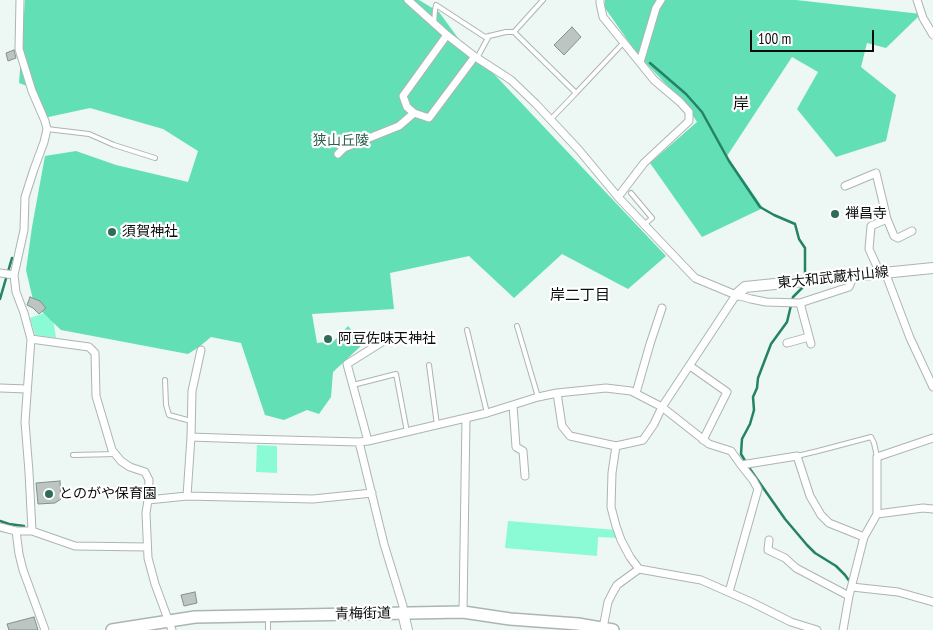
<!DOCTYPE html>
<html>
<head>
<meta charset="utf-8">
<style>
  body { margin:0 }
  #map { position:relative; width:933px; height:630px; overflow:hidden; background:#edf7f3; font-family:"PT Sans Narrow",sans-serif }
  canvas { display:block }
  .scale { position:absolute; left:750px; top:30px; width:124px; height:22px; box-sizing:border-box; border:2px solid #0a0d0c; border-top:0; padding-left:6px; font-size:15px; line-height:18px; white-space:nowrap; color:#0a0d0c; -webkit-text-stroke:4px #fff; paint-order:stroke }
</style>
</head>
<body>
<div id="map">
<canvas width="933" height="630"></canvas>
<div class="scale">100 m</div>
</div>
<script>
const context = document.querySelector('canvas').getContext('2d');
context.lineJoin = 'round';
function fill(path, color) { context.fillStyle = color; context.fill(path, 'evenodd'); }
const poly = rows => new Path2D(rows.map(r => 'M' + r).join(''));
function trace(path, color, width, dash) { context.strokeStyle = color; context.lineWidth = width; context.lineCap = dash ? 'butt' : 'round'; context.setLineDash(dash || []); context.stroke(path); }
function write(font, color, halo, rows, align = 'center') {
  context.font = font + ' "PT Sans Narrow","Noto Sans JP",sans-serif'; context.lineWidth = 4.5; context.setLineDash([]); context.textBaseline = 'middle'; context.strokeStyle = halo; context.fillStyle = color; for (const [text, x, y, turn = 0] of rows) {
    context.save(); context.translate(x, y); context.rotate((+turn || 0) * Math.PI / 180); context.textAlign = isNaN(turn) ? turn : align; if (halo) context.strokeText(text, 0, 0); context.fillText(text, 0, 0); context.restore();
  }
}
fill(poly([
  [47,312,53,318,56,338,35,335,30,318],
  [257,445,277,446,277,473,256,472],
  [508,521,616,530,619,538,598,537,597,556,505,548]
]), '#8afbd4');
fill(poly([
  [25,0,419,0,439,12,466,49,493,73,666,256,628,289,562,254,514,298,469,256,390,273,394,309,312,314,317,343,334,341,348,326,363,344,333,372,331,397,319,414,307,410,284,420,265,415,241,343,211,337,199,347,188,354,61,330,34,304,26,270,32,227,45,156,76,151,116,165,188,182,198,151,163,129,90,108,44,118,35,89,19,83],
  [605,0,796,0,921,14,886,48,867,43,861,67,896,95,886,141,836,157,797,109,818,72,792,57,727,156,763,208,702,237,650,163,697,122,686,105,638,55,605,8]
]), '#63dfb6');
trace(poly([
  [650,63,686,94,702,112,729,161,760,207,774,215,795,224,799,239,805,248,805,274],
  [803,287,793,297,787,322,771,344,758,378,757,388,753,397,754,410,750,424,742,439,741,454,750,469,785,519,807,545,815,553,836,566,845,575,850,582],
  [0,299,12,258],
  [0,521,9,524,24,526]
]), '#248267', 2.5);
const building = poly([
  [572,27,581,37,564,55,554,45,572,27],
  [14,50,16,58,8,61,6,53,14,50],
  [30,297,40,301,46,308,39,314,33,308,27,305,30,297],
  [60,481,61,499,55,503,38,504,36,483,60,481],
  [195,592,197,603,184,606,181,595,195,592],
  [34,617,38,630,9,630,7,624,34,617]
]);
fill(building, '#bcc5c1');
trace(building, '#868f8b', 1);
const lane = poly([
  [434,23,435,10,436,5,485,37,506,32,514,32,576,93,550,120],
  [514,32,543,0],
  [477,58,489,36],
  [576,93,624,42],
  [47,129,89,134,114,145,155,158],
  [631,193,652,218,645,224],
  [517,326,538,397],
  [467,330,487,413],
  [429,365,437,425],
  [165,380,166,405,169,415,191,421],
  [353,385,396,374,407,432],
  [73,455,116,454],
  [797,456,818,451,871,437,874,443,877,457],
  [268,630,268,617]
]);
const street = poly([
  [20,0,19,49,32,91,45,121,47,129,44,142,34,169,25,197,24,230,14,275,16,292,24,313,31,339,25,422,29,472,32,531],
  [408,0,447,35,474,56,511,80,536,104,579,150,618,197,695,278,736,295,751,299,766,302,800,303,849,287,854,275],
  [600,0,600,3,603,17,654,80,680,102,689,112,689,121,644,163,618,197],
  [917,0,923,18,933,35],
  [447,35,403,96,407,107,414,113,429,118,473,59,474,56],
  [640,62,656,8,661,0],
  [338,154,344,148,399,126,414,113],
  [845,186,876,173,887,219,871,226,869,249,880,273],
  [887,219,894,236,898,238,912,231],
  [885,272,910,338,933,387],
  [0,273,14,275],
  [736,295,662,407,654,424,643,440,616,446,612,473,611,507,616,526,621,540,630,557,639,569,701,580,751,602,791,622,817,630],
  [800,303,811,344],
  [31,339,89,347,95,353,96,396,112,450,121,461,130,467,145,472,149,480,148,500],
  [787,343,809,337],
  [690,366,727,392,703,440],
  [0,388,27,389],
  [557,393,562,426,570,436,616,446],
  [636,393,650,344,662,308],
  [513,405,516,447,523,451,525,476],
  [191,437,247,439,359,442,368,441,487,413,538,397,557,393,606,388,631,391,662,407,709,444,731,451,741,465,797,456,810,496,821,515,829,523,864,537],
  [368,441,347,364,387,339],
  [359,442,384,544,403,606,403,613],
  [187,496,191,437,192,391,201,350],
  [877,514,923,508,933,509],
  [0,527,16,531,32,531,75,546,147,547],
  [16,531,19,554,23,570,45,630],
  [769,540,768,550,785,558,796,568,849,596],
  [852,587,898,592,933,602],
  [729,592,758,489,753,480,741,465],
  [463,612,466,418],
  [603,628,608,602,612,594,617,585,639,569],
  [172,630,155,584,148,558,146,513,148,500,187,496,313,499,372,493],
  [843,630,849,596,864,537,877,514,877,457,933,438]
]);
const secondary = poly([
  [736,295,745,287,933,268],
  [403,613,407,630]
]);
const primary = poly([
  [112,630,195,617,463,612,510,619,578,624,613,630]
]);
trace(lane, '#acb5b1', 6);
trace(street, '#acb5b1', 9);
trace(secondary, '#acb5b1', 12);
trace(primary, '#acb5b1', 14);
trace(lane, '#fff', 4);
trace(street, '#fff', 7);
trace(secondary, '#fff', 10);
trace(primary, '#fff', 11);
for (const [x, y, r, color] of [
  [835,214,5,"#2f6c58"],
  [112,232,5,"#2f6c58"],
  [328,339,5,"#2f6c58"],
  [49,494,5,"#2f6c58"]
]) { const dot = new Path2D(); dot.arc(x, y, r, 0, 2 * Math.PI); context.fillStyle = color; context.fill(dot); trace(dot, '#fff', 2); }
write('14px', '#2d604f', '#fff', [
  ["狭山丘陵",341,141]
]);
write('14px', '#0a0d0c', '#fff', [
  ["禅昌寺",845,214],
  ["須賀神社",122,232],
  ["阿豆佐味天神社",338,339],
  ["とのがや保育園",59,494]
], 'left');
write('14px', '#0a0d0c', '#fff', [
  ["東大和武蔵村山線",833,278,-6],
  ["青梅街道",363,614,-1]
]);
write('15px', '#0a0d0c', '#fff', [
  ["岸二丁目",580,296]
]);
write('16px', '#0a0d0c', '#fff', [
  ["岸",741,104]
]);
</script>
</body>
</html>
